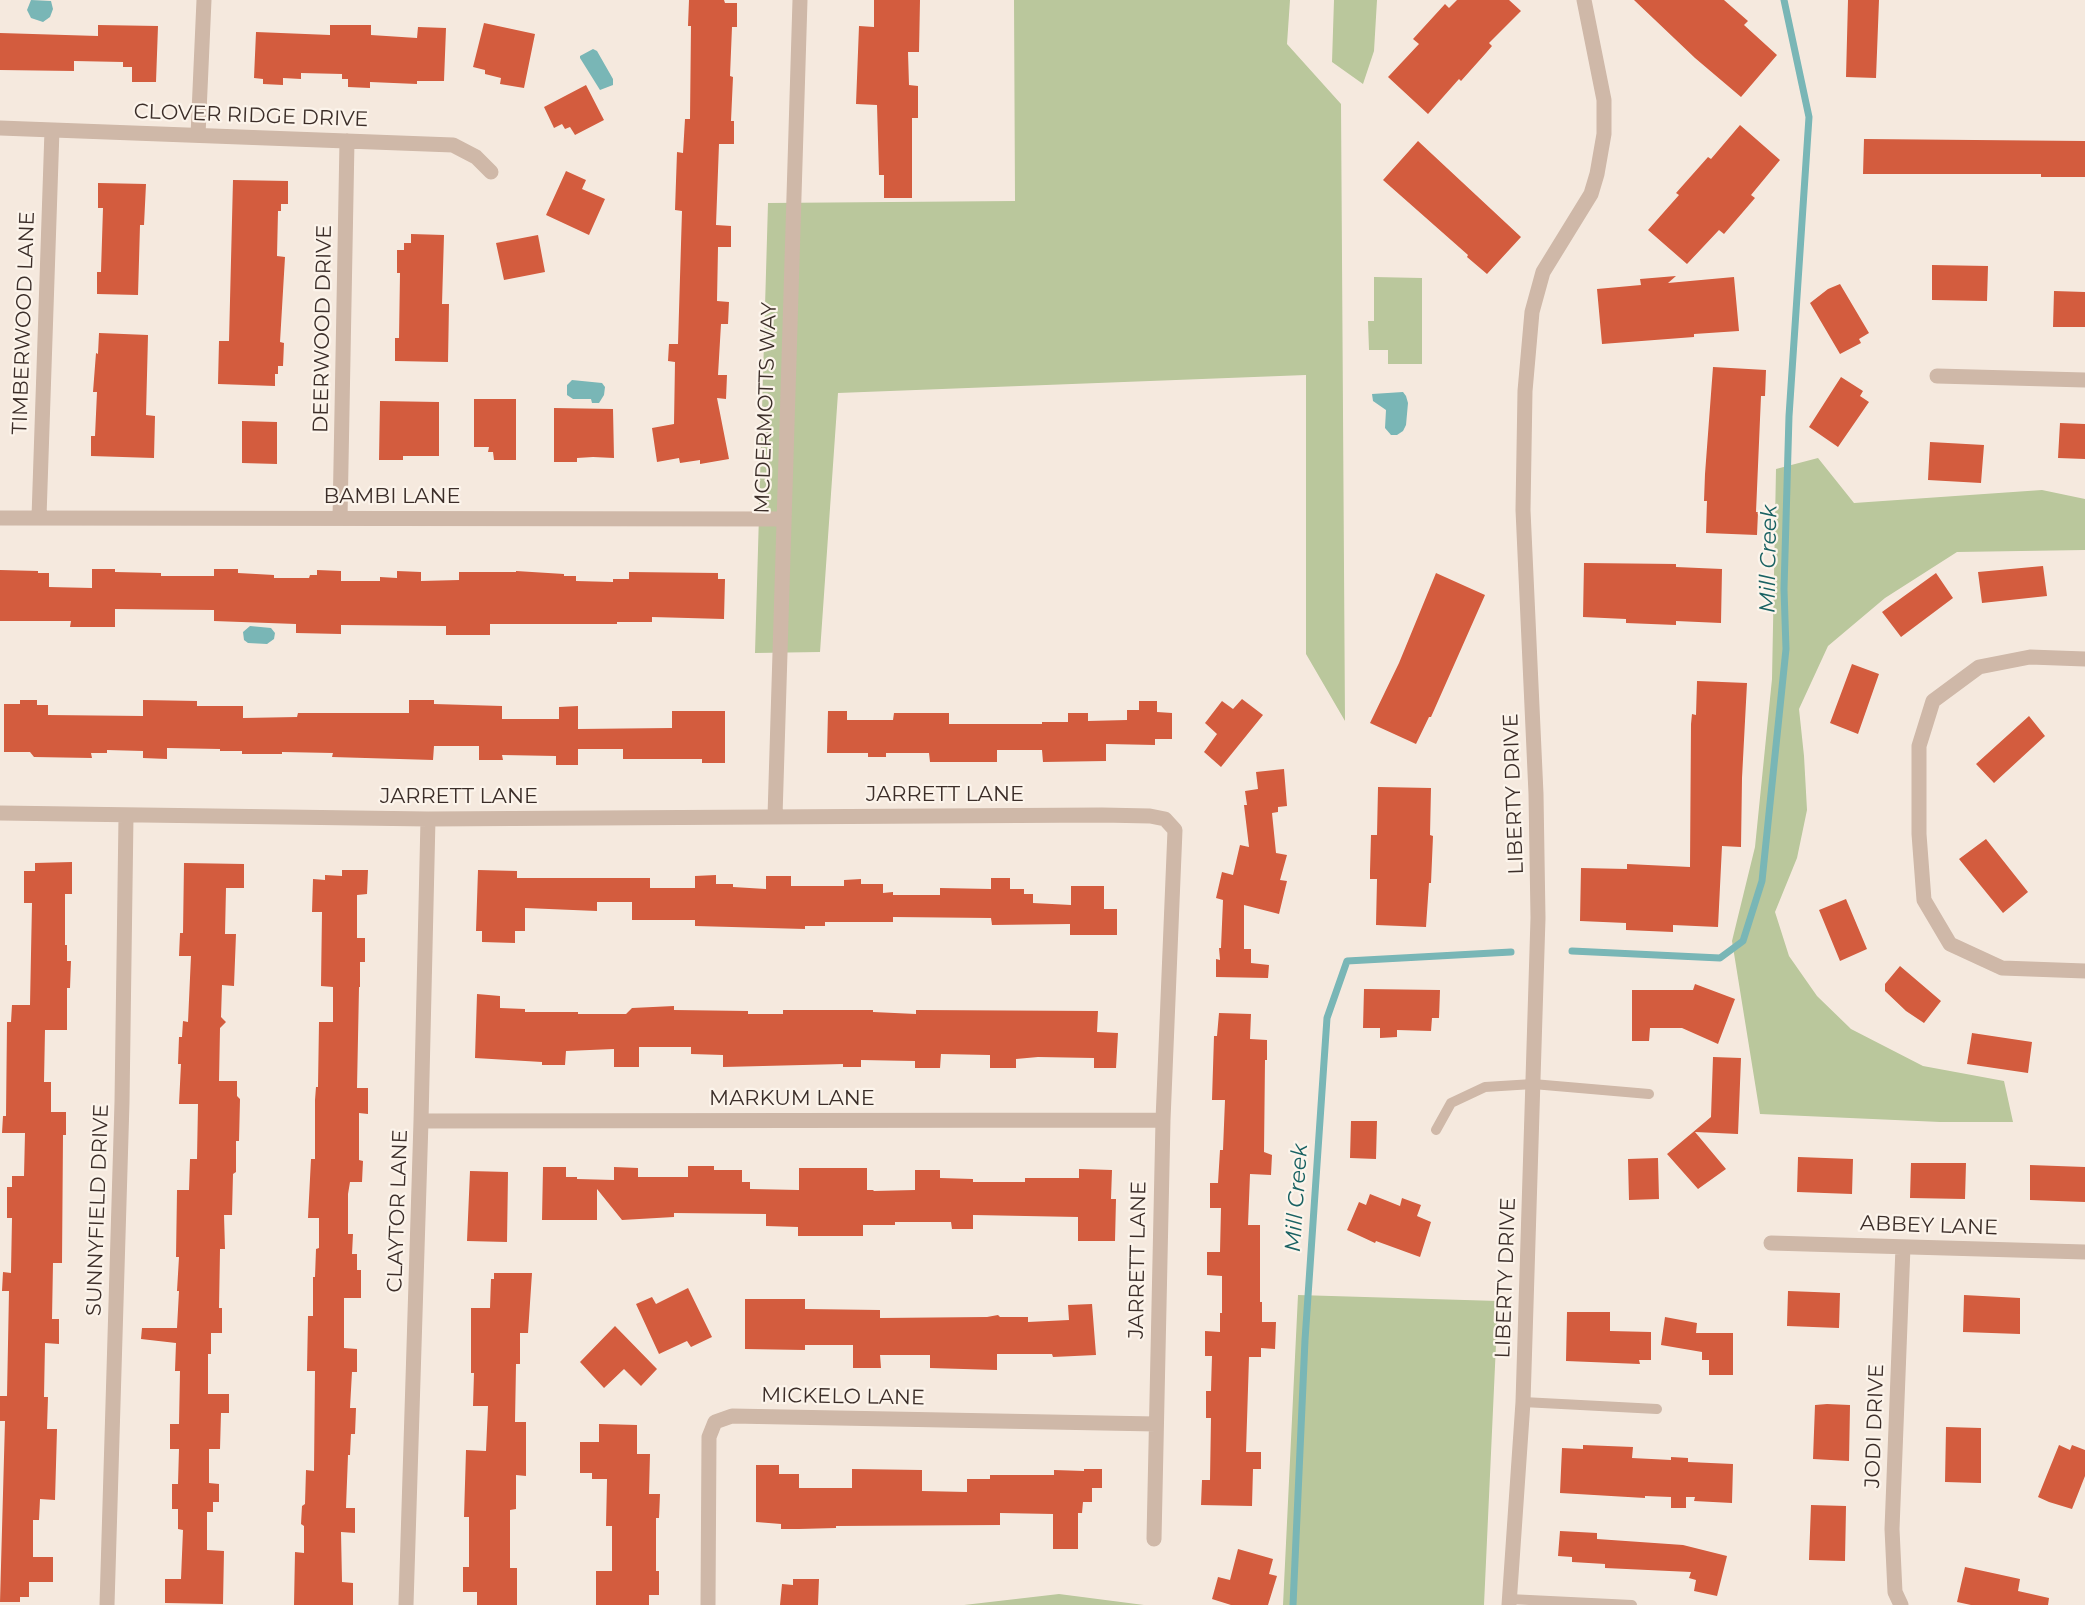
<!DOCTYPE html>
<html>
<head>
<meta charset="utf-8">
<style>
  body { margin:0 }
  canvas { display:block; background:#f5e9de }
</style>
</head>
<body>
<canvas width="2085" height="1605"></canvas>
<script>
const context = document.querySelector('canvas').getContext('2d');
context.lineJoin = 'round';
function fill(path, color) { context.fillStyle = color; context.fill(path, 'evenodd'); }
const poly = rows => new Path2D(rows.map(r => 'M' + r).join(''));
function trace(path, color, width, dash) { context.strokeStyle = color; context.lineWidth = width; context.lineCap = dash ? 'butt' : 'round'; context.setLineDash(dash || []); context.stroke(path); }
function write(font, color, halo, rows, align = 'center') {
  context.font = font + ' Montserrat,sans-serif'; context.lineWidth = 4.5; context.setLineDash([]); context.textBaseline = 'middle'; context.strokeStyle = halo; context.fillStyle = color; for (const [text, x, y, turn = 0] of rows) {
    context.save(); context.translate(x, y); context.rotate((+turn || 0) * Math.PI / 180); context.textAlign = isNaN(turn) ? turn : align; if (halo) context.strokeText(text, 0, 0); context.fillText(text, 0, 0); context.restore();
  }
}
fill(poly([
  [1014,0,1290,0,1287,44,1341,104,1345,721,1306,654,1306,375,838,393,820,652,755,653,768,203,1015,201],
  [1334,0,1377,0,1374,51,1363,84,1332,62],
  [1374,277,1422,278,1422,364,1388,364,1388,350,1369,350,1368,321,1374,321],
  [1818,458,1854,503,2042,490,2085,499,2085,550,1957,552,1885,598,1828,646,1799,709,1804,756,1807,810,1797,858,1775,912,1789,956,1817,996,1851,1029,1923,1066,2004,1081,2013,1122,1940,1122,1760,1114,1732,941,1755,847,1772,679,1776,469],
  [1298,1295,1498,1301,1484,1605,1283,1605],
  [1059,1594,1144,1605,964,1605]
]), '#bac79c');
fill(poly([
  [31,0,51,1,53,9,50,17,43,22,31,18,27,10],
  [593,49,597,51,613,79,613,85,600,90,580,58,580,56],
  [572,380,602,383,605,387,604,395,599,403,592,403,591,399,573,399,567,395,567,385],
  [1403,392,1406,396,1408,403,1406,425,1403,431,1397,435,1391,435,1385,428,1386,410,1373,401,1372,394],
  [250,626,271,628,275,633,274,639,267,644,248,643,244,640,243,632]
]), '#79b6b6');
trace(poly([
  [1572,951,1720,958,1743,941,1762,881,1786,649,1784,589,1789,416,1809,117,1784,0],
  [1293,1605,1305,1340,1327,1018,1347,961,1511,952]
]), '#79b6b6', 7);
fill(poly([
  [689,0,724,0,725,3,737,3,737,27,732,27,730,76,733,77,731,121,734,121,734,144,719,144,716,225,731,226,731,247,718,247,717,301,729,302,728,324,721,324,718,375,727,375,726,399,717,398,729,459,700,464,700,460,680,463,679,458,657,462,652,428,674,424,675,362,668,361,669,344,678,344,682,211,675,210,677,152,683,153,685,119,690,119,691,26,688,26],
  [874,0,920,0,919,52,908,52,909,85,918,86,918,118,912,118,912,198,884,198,884,175,879,175,877,105,856,104,859,26,874,27],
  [1457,0,1509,0,1521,11,1489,43,1492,46,1486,53,1461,81,1459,79,1428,114,1388,77,1419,44,1413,39,1445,4,1449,8],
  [1634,0,1724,0,1748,21,1744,25,1777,55,1741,97,1695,58],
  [1848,0,1879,0,1876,78,1846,77],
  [484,23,535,34,524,88,500,84,501,78,485,74,485,70,473,67],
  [98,25,158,26,156,82,132,82,132,67,123,67,123,62,74,61,74,71,0,70,0,33,98,36],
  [330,25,371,25,371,35,417,38,418,27,446,28,444,81,417,81,417,84,370,82,370,88,348,87,348,79,342,79,342,74,301,73,301,79,283,78,283,85,263,84,263,79,254,78,256,32,330,35],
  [586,85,604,120,575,135,570,127,565,129,562,124,554,128,544,107],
  [1740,125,1780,160,1751,195,1755,198,1724,234,1719,230,1687,264,1648,230,1679,195,1676,193,1708,157,1711,159],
  [1864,139,2085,141,2085,177,2041,177,2041,174,1863,174],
  [1418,141,1521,237,1487,274,1467,257,1468,255,1383,180],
  [566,171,586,180,582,189,605,199,589,235,546,215],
  [233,180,288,181,288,204,281,204,281,211,278,211,277,256,285,257,280,342,284,343,283,366,278,366,278,374,275,374,275,386,218,384,219,341,229,341],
  [98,183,146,184,144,225,140,225,138,295,97,294,97,272,101,272,103,208,98,208],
  [411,234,444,235,442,304,449,304,448,362,395,361,395,338,399,338,400,273,397,273,397,250,404,250,404,243,411,243],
  [538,235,545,272,504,280,496,243],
  [1932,265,1988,266,1987,301,1932,300],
  [1676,276,1668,283,1734,277,1739,331,1694,334,1694,337,1602,344,1597,289,1641,285,1640,279],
  [1840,284,1869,333,1859,339,1861,343,1840,354,1810,303,1828,289],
  [2054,291,2085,292,2085,327,2053,327],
  [99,333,148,335,146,415,155,416,154,458,91,456,91,436,95,436,97,392,93,392,96,353,98,354],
  [1713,367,1766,370,1765,396,1761,396,1756,512,1758,512,1757,535,1706,533,1707,501,1704,501,1705,474],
  [1841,377,1863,391,1860,396,1869,402,1838,447,1809,427],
  [474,399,516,399,516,460,494,460,493,452,488,452,489,447,474,447],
  [380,401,439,402,439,456,403,456,403,460,379,460],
  [554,408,613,409,614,458,593,457,577,458,577,462,554,462],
  [242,421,277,422,277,464,242,463],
  [2060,423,2085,424,2085,459,2058,458],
  [1930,442,1984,445,1981,483,1928,480],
  [1584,563,1676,564,1676,567,1722,569,1721,623,1676,621,1676,625,1626,623,1626,619,1583,617],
  [2043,566,2047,596,1982,603,1978,572],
  [92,569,115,569,115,572,161,573,161,576,214,576,214,569,238,569,238,573,274,575,274,578,309,578,310,575,317,575,317,570,341,571,341,581,380,581,380,577,397,578,397,571,421,572,421,581,459,580,459,572,516,572,516,571,564,574,564,576,576,576,576,581,613,582,613,579,629,579,629,572,718,573,718,579,725,579,724,619,652,617,652,622,617,622,617,624,490,624,490,635,446,635,446,626,341,625,341,634,296,633,296,624,214,621,214,610,115,609,115,627,70,627,71,621,0,621,0,570,38,571,38,573,49,573,49,587,92,588],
  [1436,573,1485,595,1431,717,1429,717,1416,744,1370,723,1399,663],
  [1936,573,1953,598,1901,637,1882,612],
  [1852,664,1879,674,1858,734,1830,723],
  [1697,681,1747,683,1742,778,1741,847,1722,846,1718,927,1673,925,1673,932,1626,930,1626,923,1580,921,1581,868,1627,869,1627,864,1690,867,1691,724,1692,714,1696,715],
  [1242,699,1263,715,1221,767,1204,752,1217,734,1205,723,1222,701,1233,709],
  [20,700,37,700,37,705,48,705,48,715,143,716,143,700,197,701,197,706,243,706,243,718,297,717,298,713,409,713,409,700,434,700,434,704,502,706,502,719,559,719,559,707,578,706,578,729,672,728,672,711,725,711,725,763,702,763,702,759,623,759,623,749,578,749,578,765,556,765,556,756,502,755,503,760,479,760,479,746,434,746,433,760,332,757,333,753,282,752,282,754,242,754,242,751,220,751,220,749,167,748,167,759,143,758,143,751,107,750,107,753,91,753,92,758,34,757,30,752,4,752,4,704,20,704],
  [1139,701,1157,701,1157,712,1172,713,1172,739,1155,739,1155,745,1106,744,1106,761,1043,762,1042,750,997,750,997,762,930,762,929,753,886,753,886,757,868,757,868,753,827,753,828,711,847,711,847,720,893,720,894,713,949,713,949,724,1042,724,1042,722,1068,722,1068,713,1088,713,1088,721,1127,720,1127,710,1139,710],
  [2029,716,2045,736,1994,783,1976,764],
  [1284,769,1287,806,1278,807,1278,812,1272,813,1276,853,1287,855,1280,880,1287,881,1279,914,1244,905,1244,949,1251,949,1251,963,1269,965,1268,978,1216,977,1216,959,1220,960,1219,948,1221,948,1223,900,1216,898,1222,872,1233,875,1240,845,1249,847,1244,805,1247,805,1245,791,1258,789,1256,772],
  [1378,787,1431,788,1430,835,1433,836,1431,883,1429,883,1426,927,1376,925,1377,879,1370,879,1370,871,1371,835,1377,835],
  [1986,839,2028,892,2003,913,1959,859],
  [72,862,72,894,65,894,65,945,67,945,67,961,71,961,70,988,67,988,67,1030,45,1030,44,1082,51,1082,51,1112,66,1112,66,1135,63,1135,62,1263,53,1263,52,1319,59,1319,59,1344,45,1343,44,1397,48,1397,47,1429,57,1429,55,1500,40,1499,39,1520,33,1520,33,1557,53,1557,53,1582,29,1582,29,1597,20,1597,20,1602,0,1602,5,1421,0,1421,0,1396,7,1396,9,1291,2,1291,3,1272,11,1273,12,1218,7,1218,7,1187,12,1187,12,1176,24,1176,25,1133,2,1133,3,1116,6,1116,7,1022,11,1022,12,1005,30,1005,32,903,24,903,24,871,35,871,35,863],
  [184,863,244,864,244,888,226,888,225,934,236,934,234,986,222,985,221,1017,226,1022,220,1028,219,1081,237,1081,237,1096,240,1099,239,1141,236,1141,236,1172,233,1174,232,1215,224,1215,225,1249,220,1249,219,1308,222,1308,222,1333,211,1333,211,1354,208,1354,208,1394,229,1394,229,1413,221,1413,220,1449,209,1449,209,1483,219,1484,219,1502,213,1502,213,1512,207,1512,207,1550,224,1551,223,1604,165,1603,165,1579,181,1579,183,1530,178,1529,178,1509,172,1509,172,1484,178,1484,179,1449,170,1449,170,1424,179,1424,180,1371,175,1371,176,1343,141,1339,142,1328,177,1328,179,1291,177,1291,179,1257,176,1257,177,1190,189,1190,190,1159,197,1159,198,1104,179,1104,181,1064,178,1064,179,1037,182,1037,183,1021,188,1022,191,956,179,956,180,933,183,933],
  [342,870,368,870,367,894,357,895,357,938,365,938,365,962,360,962,360,987,359,987,357,1088,368,1088,368,1114,359,1113,359,1160,363,1161,362,1182,350,1182,348,1194,348,1234,353,1234,352,1254,357,1254,357,1270,361,1270,361,1298,344,1298,344,1348,357,1349,357,1372,352,1372,350,1408,356,1408,355,1434,351,1434,350,1455,348,1455,346,1508,355,1508,355,1533,341,1532,342,1582,353,1583,353,1605,294,1605,295,1552,304,1553,304,1526,301,1524,302,1506,305,1504,306,1470,314,1471,315,1371,307,1371,308,1316,313,1316,313,1277,315,1277,316,1249,319,1248,319,1218,308,1218,311,1159,315,1159,315,1100,316,1087,318,1087,319,1022,333,1022,333,987,321,986,322,912,312,912,313,879,325,880,325,875,342,876],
  [478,870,517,871,517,878,650,878,650,888,695,888,695,876,716,875,716,884,733,884,733,887,766,889,766,876,791,876,791,886,844,886,844,880,861,879,861,884,883,884,883,893,893,892,893,895,940,895,940,888,991,889,991,878,1010,878,1010,889,1024,889,1024,894,1033,894,1033,903,1071,905,1071,886,1104,886,1104,909,1117,909,1117,935,1070,935,1070,924,992,925,991,918,893,917,893,922,825,922,825,926,805,926,805,929,695,926,695,920,632,920,632,902,597,902,597,911,525,908,525,931,515,931,515,943,482,942,482,931,476,931],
  [1846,899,1867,949,1840,961,1819,910],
  [1900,966,1941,1001,1924,1023,1906,1011,1885,991,1885,984],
  [1695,984,1735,999,1718,1044,1682,1028,1650,1028,1649,1041,1632,1041,1632,990,1693,990],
  [1364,989,1440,990,1439,1018,1432,1018,1431,1031,1397,1030,1397,1037,1380,1038,1380,1028,1363,1028],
  [477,994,500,996,500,1008,525,1009,525,1012,578,1012,578,1014,626,1014,632,1008,674,1006,674,1010,748,1011,748,1014,783,1014,783,1010,873,1010,873,1012,916,1014,916,1010,1098,1011,1097,1032,1118,1033,1116,1068,1094,1068,1094,1058,1038,1057,1016,1059,1016,1068,990,1068,990,1055,941,1054,940,1068,915,1068,915,1061,861,1060,861,1067,843,1067,843,1064,723,1067,723,1055,691,1054,691,1047,639,1047,639,1067,614,1067,614,1049,566,1051,565,1065,542,1065,542,1062,475,1058],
  [1219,1013,1251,1014,1250,1039,1267,1040,1267,1060,1265,1060,1264,1152,1272,1155,1271,1175,1250,1174,1248,1225,1260,1225,1260,1302,1262,1302,1262,1322,1276,1322,1275,1349,1261,1348,1261,1357,1249,1357,1246,1452,1261,1452,1261,1469,1253,1469,1252,1506,1201,1505,1202,1480,1210,1480,1211,1418,1206,1418,1206,1391,1211,1391,1212,1356,1205,1356,1205,1331,1220,1332,1220,1313,1222,1313,1222,1276,1207,1275,1207,1252,1220,1252,1221,1208,1210,1208,1210,1183,1218,1183,1220,1150,1223,1150,1225,1100,1212,1100,1214,1036,1217,1036],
  [1972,1033,2032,1042,2028,1073,1967,1064],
  [1713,1057,1741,1058,1738,1134,1695,1132,1726,1169,1698,1189,1667,1154,1711,1117],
  [1351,1121,1377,1121,1376,1159,1350,1158],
  [1798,1157,1853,1159,1852,1194,1797,1192],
  [1658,1158,1659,1199,1629,1200,1628,1159],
  [1911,1163,1966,1163,1965,1199,1910,1198],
  [2030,1165,2085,1167,2085,1202,2030,1200],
  [688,1166,714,1166,714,1170,742,1170,742,1182,750,1182,750,1189,799,1190,799,1168,867,1168,867,1190,873,1190,874,1191,915,1190,915,1170,940,1170,940,1178,973,1179,973,1182,1025,1182,1025,1178,1079,1178,1079,1169,1112,1170,1111,1199,1116,1199,1115,1241,1078,1241,1078,1217,973,1215,973,1229,952,1229,951,1222,895,1222,895,1225,863,1225,863,1236,798,1236,798,1227,766,1226,766,1214,674,1213,674,1217,622,1220,597,1189,597,1220,542,1220,543,1167,566,1167,566,1177,577,1177,577,1179,614,1180,614,1167,638,1168,638,1177,688,1177],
  [470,1171,508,1172,507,1242,467,1241],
  [1370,1194,1400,1206,1402,1198,1421,1205,1417,1216,1431,1222,1420,1257,1376,1241,1375,1243,1347,1230,1359,1202,1366,1205],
  [494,1273,532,1273,528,1333,520,1333,520,1364,516,1364,515,1422,526,1422,526,1476,516,1475,516,1509,510,1510,510,1568,517,1568,517,1605,477,1605,477,1592,463,1592,463,1567,469,1567,469,1517,464,1517,466,1450,486,1451,488,1406,473,1406,474,1373,471,1373,471,1308,490,1308,491,1279,494,1279],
  [688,1288,712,1337,691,1347,687,1341,659,1354,636,1304,652,1297,656,1304],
  [1788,1291,1840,1293,1839,1328,1787,1326],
  [1964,1295,2020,1298,2020,1334,1963,1332],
  [745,1299,805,1299,805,1309,880,1310,880,1318,987,1317,998,1315,1000,1317,1028,1317,1028,1322,1069,1320,1068,1305,1092,1304,1096,1355,1053,1357,1052,1354,997,1354,997,1370,930,1368,930,1355,880,1355,881,1368,853,1368,853,1345,805,1345,805,1350,745,1349],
  [1567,1312,1610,1312,1610,1331,1651,1332,1651,1360,1639,1360,1640,1364,1566,1361],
  [1665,1317,1697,1323,1696,1333,1733,1333,1733,1375,1709,1375,1709,1360,1702,1360,1702,1352,1661,1345],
  [615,1326,657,1369,641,1386,624,1369,604,1388,580,1362],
  [1827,1404,1850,1405,1849,1461,1813,1459,1815,1405],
  [599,1424,637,1425,637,1454,650,1454,649,1494,660,1494,659,1518,656,1518,656,1571,659,1571,659,1595,649,1595,649,1605,596,1605,596,1571,612,1571,612,1526,606,1526,607,1479,592,1479,592,1473,580,1473,580,1442,599,1442],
  [1946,1427,1981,1428,1981,1483,1945,1482],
  [1583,1445,1633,1447,1632,1458,1671,1460,1671,1457,1688,1458,1688,1462,1733,1464,1732,1503,1694,1501,1695,1497,1686,1497,1686,1508,1671,1508,1671,1497,1645,1496,1645,1498,1560,1493,1562,1448,1583,1449],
  [2059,1445,2070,1450,2072,1445,2085,1450,2085,1476,2072,1509,2049,1502,2038,1497],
  [756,1465,779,1465,779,1474,799,1474,799,1488,852,1488,852,1469,922,1470,922,1491,967,1492,967,1479,990,1479,990,1475,1054,1475,1054,1470,1084,1471,1084,1469,1102,1469,1102,1488,1092,1488,1092,1502,1083,1502,1082,1513,1078,1513,1078,1549,1053,1549,1053,1514,1000,1513,1000,1525,836,1526,836,1528,799,1529,781,1529,781,1524,756,1522],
  [1811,1505,1846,1506,1845,1561,1809,1560],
  [1560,1531,1597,1533,1597,1539,1683,1545,1727,1556,1717,1596,1694,1591,1696,1580,1689,1578,1691,1572,1605,1568,1605,1564,1572,1562,1572,1557,1558,1556],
  [1238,1549,1273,1559,1269,1574,1277,1576,1268,1605,1231,1605,1212,1599,1218,1577,1230,1580],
  [1965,1567,2020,1579,2018,1591,2049,1598,2048,1605,1971,1605,1957,1602],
  [793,1579,819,1579,818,1605,780,1605,782,1584,793,1585]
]), '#d35c3e');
trace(poly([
  [1436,1130,1451,1103,1485,1087,1533,1084,1649,1094],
  [1523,1402,1657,1409],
  [1509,1599,1632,1605]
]), '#cfb8a8', 10);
trace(poly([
  [0,128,453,145,476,157,491,172],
  [198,135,204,0],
  [1937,376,2085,380],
  [39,517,52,130],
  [0,518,784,519],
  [340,518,347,141],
  [2085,659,2030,657,1979,667,1933,701,1919,746,1919,834,1924,900,1950,944,2002,968,2085,971],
  [0,813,428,819,1102,815,1150,816,1165,819,1175,830,1163,1120,1154,1539],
  [775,816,800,0],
  [421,1121,1163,1120],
  [1771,1243,2085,1252],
  [107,1605,122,1102,126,816],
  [406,1605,421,1121,428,819],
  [708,1605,709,1437,715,1422,732,1416,1156,1424],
  [1509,1605,1523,1402,1538,918,1536,794,1523,510,1525,391,1532,312,1543,272,1591,194,1597,174,1604,134,1604,100,1584,0],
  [1901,1605,1895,1592,1892,1529,1903,1247]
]), '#cfb8a8', 15);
write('21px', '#3c2e29', '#fcf4eb', [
  ["CLOVER RIDGE DRIVE",251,116,2],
  ["TIMBERWOOD LANE",24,323,-88],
  ["DEERWOOD DRIVE",323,329,-89],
  ["MCDERMOTTS WAY",766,408,-88],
  ["BAMBI LANE",392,497],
  ["LIBERTY DRIVE",1514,794,-92],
  ["JARRETT LANE",945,795],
  ["JARRETT LANE",459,797],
  ["MARKUM LANE",792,1099],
  ["SUNNYFIELD DRIVE",98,1210,-88],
  ["CLAYTOR LANE",398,1211,-88],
  ["ABBEY LANE",1929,1226,2],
  ["JARRETT LANE",1138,1260,-89],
  ["LIBERTY DRIVE",1506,1278,-88],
  ["MICKELO LANE",843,1397,1],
  ["JODI DRIVE",1875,1426,-88]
]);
write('italic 22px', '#196162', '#fcf4eb', [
  ["Mill Creek",1769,559,-89],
  ["Mill Creek",1297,1198,-86]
]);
</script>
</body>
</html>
